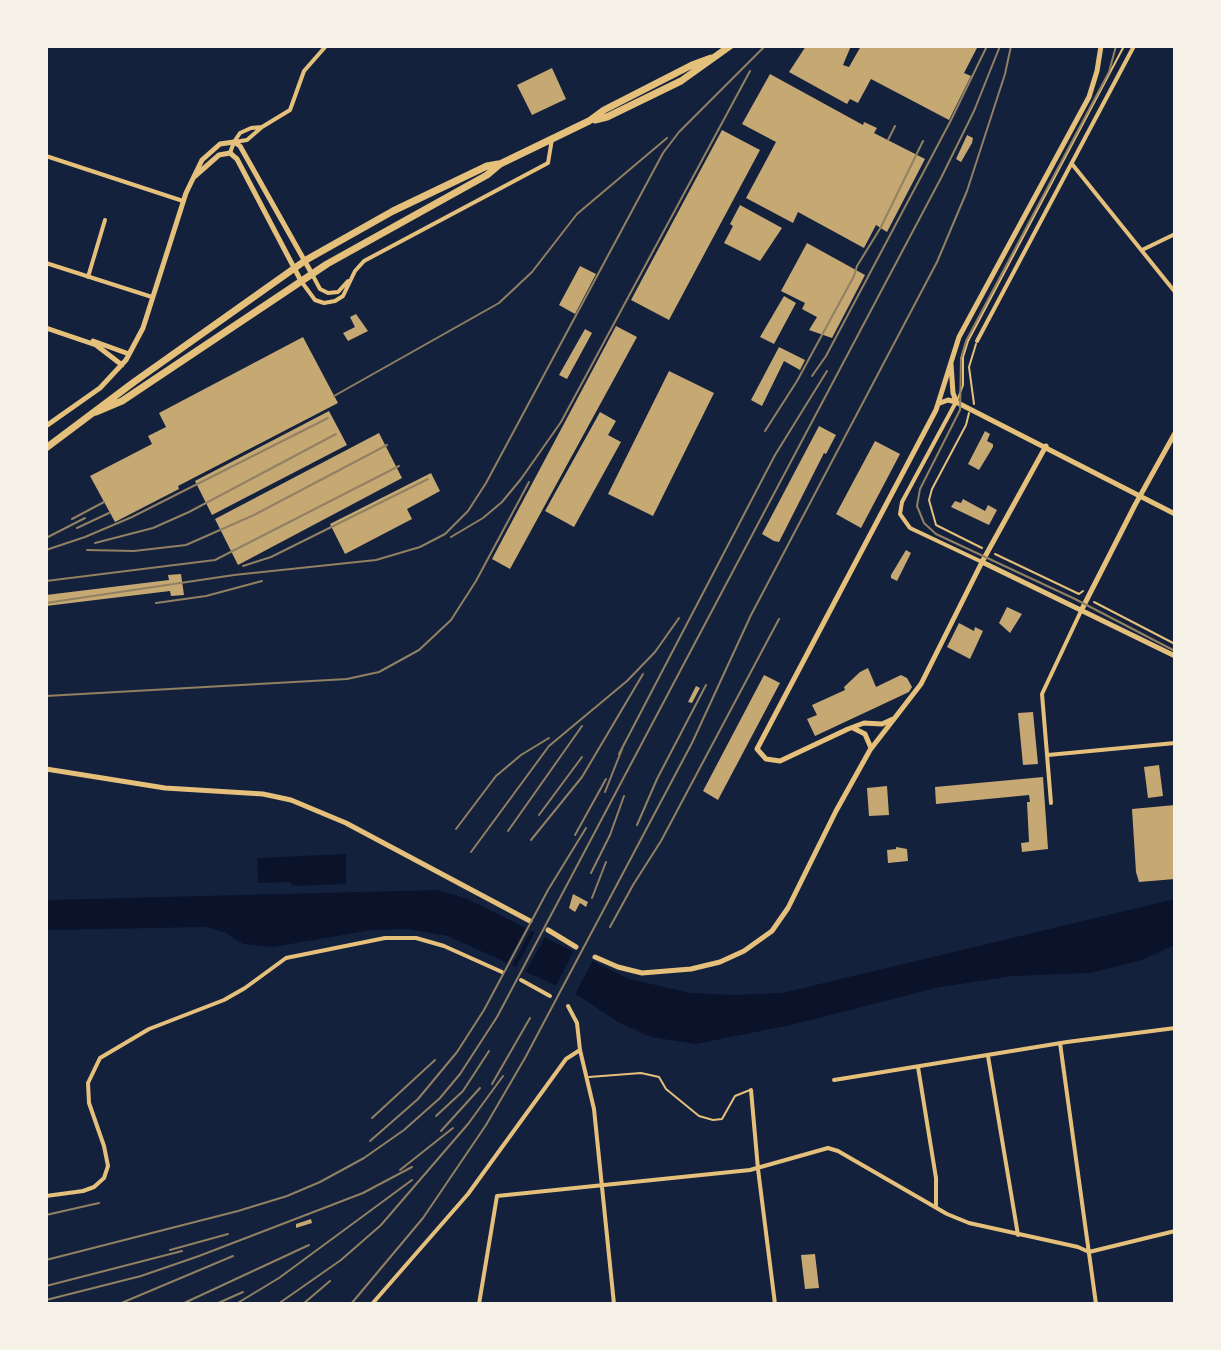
<!DOCTYPE html>
<html>
<head>
<meta charset="utf-8">
<style>
  body { margin:0 }
  #map { position:relative; width:1221px; height:1350px; overflow:hidden; background:#14213d; font-family:Arial,sans-serif }
  canvas { display:block }
  .frame { position:absolute; inset:0; border:48px solid #f6f1e7; pointer-events:none }
</style>
</head>
<body>
<div id="map">
<canvas width="1221" height="1350"></canvas>
<div class="frame"></div>
</div>
<script>
const context = document.querySelector('canvas').getContext('2d');
context.lineJoin = 'round';
function fill(path, color) { context.fillStyle = color; context.fill(path, 'evenodd'); }
const poly = rows => new Path2D(rows.map(r => 'M' + r).join(''));
function trace(path, color, width, dash) { context.strokeStyle = color; context.lineWidth = width; context.lineCap = dash ? 'butt' : 'round'; context.setLineDash(dash || []); context.stroke(path); }
fill(poly([
  [346,854,346,884,293,886,290,882,258,883,257,858],
  [438,890,465,898,629,979,691,993,732,995,782,993,1175,899,1175,945,1142,960,1090,973,1013,976,940,987,791,1025,695,1044,651,1037,618,1022,579,996,448,936,408,929,372,930,273,947,243,944,226,933,207,927,46,930,46,900]
]), '#0b132b');
fill(poly([
  [527,925,532,928,510,969,505,966],
  [536,930,546,935,524,975,514,971],
  [575,949,594,958,573,998,554,989]
]), '#14213d');
fill(poly([
  [806,46,851,46,843,65,849,67,861,46,978,46,964,73,971,76,949,120,871,79,858,103,850,99,847,104,789,72],
  [552,68,566,99,532,115,517,85],
  [770,74,863,125,864,122,877,128,874,133,925,159,887,232,876,225,864,248,798,212,793,223,746,198,776,142,742,124],
  [722,130,760,150,669,320,631,300],
  [967,135,973,138,972,143,961,162,956,159],
  [740,205,782,228,760,261,724,243,733,226,730,224],
  [807,243,865,275,832,338,809,330,817,317,802,309,805,303,781,291],
  [580,266,596,274,575,314,559,305],
  [784,296,796,303,774,344,760,337],
  [356,314,368,331,348,341,343,333,355,327,350,317],
  [616,326,637,337,510,569,492,559],
  [585,329,592,333,567,379,559,375],
  [303,337,338,403,178,486,179,489,115,522,90,476,152,444,148,436,166,427,159,413],
  [779,347,805,360,800,370,784,361,762,406,751,400],
  [669,371,714,393,653,516,608,494],
  [329,411,347,445,212,515,195,481],
  [600,412,616,421,608,435,621,442,574,527,545,511],
  [819,426,836,435,826,454,824,453,779,542,774,541,762,534],
  [985,431,990,434,987,441,993,444,993,447,979,470,968,464],
  [379,433,402,478,238,565,215,519],
  [875,441,900,454,861,528,836,514],
  [431,473,440,491,407,509,412,519,345,554,330,524],
  [963,499,985,511,988,505,997,510,989,525,951,507,955,501,961,503],
  [906,550,911,553,897,581,891,578,891,575],
  [181,574,184,595,171,596,170,591,46,606,46,595,169,580,168,575],
  [1007,607,1022,614,1010,633,999,623],
  [959,623,974,631,975,627,983,631,970,659,947,647],
  [868,668,876,687,901,675,907,678,912,687,909,692,815,736,807,719,817,715,812,705,845,690,844,687,860,672],
  [764,675,780,683,718,800,703,791],
  [696,686,700,688,692,703,688,702],
  [1033,712,1038,764,1023,765,1018,713],
  [1159,765,1163,796,1148,798,1144,767],
  [1043,777,1048,849,1022,852,1021,843,1029,842,1027,802,1030,802,1029,795,936,804,935,787],
  [887,786,889,815,869,816,867,788],
  [1175,805,1175,879,1139,882,1136,872,1132,809],
  [896,847,907,849,908,861,888,863,887,850,896,849],
  [573,894,588,902,586,907,580,903,575,912,569,908],
  [311,1219,312,1223,296,1228,296,1224],
  [815,1254,819,1288,805,1289,801,1255]
]), '#c6a872');
trace(poly([
  [974,404,969,367,976,344],
  [969,413,966,425,932,489,929,500,936,525,982,548],
  [995,554,1079,594,1083,591],
  [1094,602,1175,644]
]), '#e5c07b', 2);
trace(poly([
  [957,401,963,385,963,357,968,341,1124,46],
  [589,1077,641,1073,659,1077,666,1089,699,1116,713,1120,722,1119,735,1096,750,1090]
]), '#e5c07b', 2);
trace(poly([
  [262,127,290,110,304,71,326,46],
  [230,153,234,142,240,133,251,128,262,127,247,140,234,142],
  [46,156,183,201],
  [1072,164,1175,292],
  [1142,250,1175,234],
  [46,263,152,297],
  [312,274,320,289,328,293,338,292,348,281],
  [88,277,105,220],
  [301,281,315,300,324,303,335,301,343,296,355,271,364,261,548,163,552,139],
  [977,341,1134,46],
  [956,402,902,502,900,514,910,528,982,562],
  [1048,755,1175,743],
  [1051,803,1042,694,1081,611],
  [521,980,550,996],
  [568,1006,577,1023,580,1050,594,1109,614,1304],
  [1060,1043,1096,1304],
  [988,1056,1018,1235],
  [918,1067,936,1178,936,1207],
  [834,1080,1067,1042,1175,1028],
  [751,1090,758,1169,775,1304],
  [46,1196,83,1191,94,1187,104,1178,108,1166,104,1146,89,1103,88,1083,100,1058,149,1029,224,1000,245,988,286,958,385,938,416,938,444,946,502,972],
  [1089,1252,1175,1231],
  [372,1304,468,1194,566,1059,580,1050],
  [479,1304,497,1196,750,1170,828,1148,838,1151,947,1214,969,1223,1078,1247,1089,1252]
]), '#e5c07b', 4);
trace(poly([
  [194,177,219,155,230,153,237,159,301,281],
  [46,328,96,345,122,365],
  [93,341,129,354],
  [951,364,953,393,956,401],
  [940,403,948,400,956,402,1175,514],
  [46,426,100,388,126,360,143,328,186,193,202,160,220,144,234,142,240,146,312,274],
  [982,562,1175,656],
  [1082,609,1135,505,1175,433],
  [893,719,882,724,864,723,848,729,780,761,766,759,757,749,936,410,959,337,1089,97,1097,71,1101,46],
  [853,728,865,734,871,748],
  [46,769,165,788,263,794,291,800,346,823,530,921],
  [548,930,576,947],
  [595,957,618,967,642,973,691,969,720,962,744,951,772,931,788,908,836,811,870,750,921,684,982,562,1046,446]
]), '#e5c07b', 5);
trace(poly([
  [595,120,607,117,681,81,730,46],
  [96,412,122,401,327,264,487,175,500,164,589,121,604,110,692,65,711,58],
  [46,448,134,382,306,260,393,211,487,166,498,164]
]), '#e5c07b', 7);
trace(poly([
  [1116,46,1109,72,966,341,961,358,960,410,920,489,917,506,924,523,936,534,1075,599,1175,651]
]), '#918062', 2);
trace(poly([
  [888,140,895,126],
  [812,376,826,356,950,122,987,46],
  [334,396,499,303,532,272,577,214,667,138],
  [765,431,797,381,854,276,857,266,881,227,923,141],
  [72,519,104,502],
  [77,528,109,513],
  [451,537,483,518,502,502,521,479,561,422,750,71],
  [46,538,85,518],
  [95,543,153,528,189,512,336,434],
  [46,550,85,537,132,517,328,418],
  [87,550,134,551,186,545,254,515,387,445],
  [243,566,271,557,428,479],
  [46,581,215,560,399,466],
  [46,603,234,575,376,560,420,547,445,534,468,511,486,483,663,153,679,132,765,46],
  [156,603,206,596,262,581],
  [46,696,347,679,379,672,419,650,451,620,476,581,529,482],
  [619,754,775,455,827,371],
  [605,792,624,744],
  [539,815,582,757],
  [637,825,657,779,706,685],
  [456,829,496,776,521,755,549,738],
  [508,831,582,726],
  [575,835,606,779],
  [531,840,582,777,643,674],
  [471,852,549,746,627,681,655,652,679,618],
  [591,873,610,835,624,796],
  [592,898,606,862],
  [610,927,633,885,661,841,779,619],
  [492,1084,530,1018],
  [436,1116,463,1091,489,1051],
  [372,1118,435,1060],
  [441,1131,480,1088],
  [370,1141,418,1099,457,1052,484,1010,548,890,586,828],
  [400,1170,453,1128],
  [46,1215,99,1203],
  [170,1250,228,1234],
  [46,1260,238,1211,287,1196,320,1182,364,1158,404,1130,440,1098,460,1074,497,1017,941,178,974,111,1000,46],
  [46,1286,182,1251],
  [46,1300,141,1276,199,1256,363,1193,412,1167],
  [119,1304,233,1256],
  [182,1304,309,1245],
  [216,1304,243,1292],
  [236,1304,279,1278,412,1180],
  [278,1304,341,1260,381,1225,468,1124,503,1076],
  [303,1304,330,1281],
  [351,1304,423,1218,486,1125,525,1058,692,743,751,615,937,262,967,191,1005,74,1011,46]
]), '#918062', 2);
</script>
</body>
</html>
